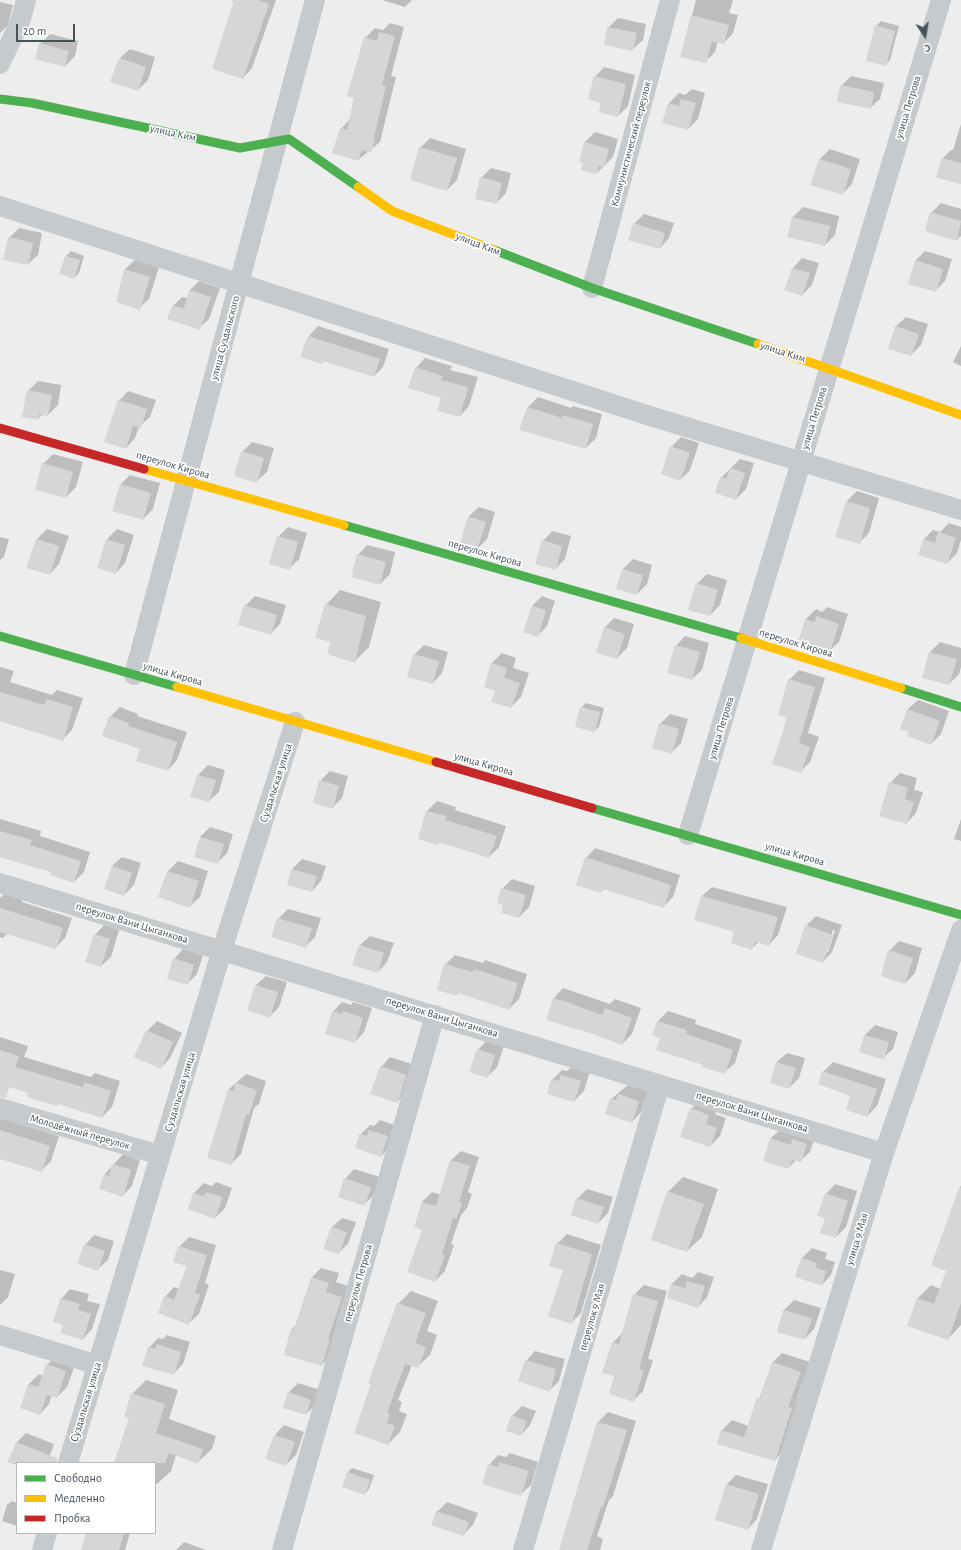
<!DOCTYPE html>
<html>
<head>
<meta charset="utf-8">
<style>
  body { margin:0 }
  #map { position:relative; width:961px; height:1550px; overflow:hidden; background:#eeeded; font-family:"Alegreya Sans",sans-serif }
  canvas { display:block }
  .legend { position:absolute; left:16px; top:1462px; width:140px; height:72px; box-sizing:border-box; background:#fff; border:1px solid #b4babd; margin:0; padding:5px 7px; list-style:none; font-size:12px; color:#44525a }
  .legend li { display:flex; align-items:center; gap:8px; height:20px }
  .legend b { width:20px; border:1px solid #b4babd }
  .north { position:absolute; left:905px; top:16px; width:40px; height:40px; -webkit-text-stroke:3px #fff; paint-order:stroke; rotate:168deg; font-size:11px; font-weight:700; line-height:16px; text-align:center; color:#44525a }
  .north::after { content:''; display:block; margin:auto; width:14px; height:18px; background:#44525a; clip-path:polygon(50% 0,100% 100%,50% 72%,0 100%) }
  .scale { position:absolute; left:16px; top:24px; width:59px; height:18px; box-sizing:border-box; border:2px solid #44525a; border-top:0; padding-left:5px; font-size:12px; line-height:14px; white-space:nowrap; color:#44525a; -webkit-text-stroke:3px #fff; paint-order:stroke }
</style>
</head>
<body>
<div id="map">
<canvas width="961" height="1550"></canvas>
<ul class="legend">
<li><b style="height:5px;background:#4caf50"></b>Свободно</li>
<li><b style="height:5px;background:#ffc107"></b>Медленно</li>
<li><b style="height:5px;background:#c62828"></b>Пробка</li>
</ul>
<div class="north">С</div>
<div class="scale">20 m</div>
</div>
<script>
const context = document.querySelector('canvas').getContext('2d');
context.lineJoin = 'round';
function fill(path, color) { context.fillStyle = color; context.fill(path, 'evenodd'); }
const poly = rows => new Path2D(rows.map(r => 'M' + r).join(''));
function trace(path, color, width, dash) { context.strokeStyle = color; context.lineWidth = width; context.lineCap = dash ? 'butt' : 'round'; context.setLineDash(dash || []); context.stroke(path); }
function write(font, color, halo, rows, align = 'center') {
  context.font = font + ' "Alegreya Sans",sans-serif'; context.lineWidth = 3.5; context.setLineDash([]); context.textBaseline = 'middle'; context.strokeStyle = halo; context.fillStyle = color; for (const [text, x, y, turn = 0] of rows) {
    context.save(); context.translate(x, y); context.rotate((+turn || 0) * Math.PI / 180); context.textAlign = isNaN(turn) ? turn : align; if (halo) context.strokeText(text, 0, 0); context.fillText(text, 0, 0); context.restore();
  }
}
fill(poly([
  [231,0,276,0,252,68,243,78,234,1],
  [382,0,412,0,405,7],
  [696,0,733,0,729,13,738,15,733,33,724,43,718,41,715,52,705,62,681,56],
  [0,2,13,5,8,25,0,33],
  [618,18,646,24,643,40,633,49,608,28],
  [881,21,899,26,890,60,885,65,876,26],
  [390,23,404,27,391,76,396,77,380,142,358,160,341,129,350,119,365,38,375,28,383,30],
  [50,34,78,41,75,56,65,66,40,44],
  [130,49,155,57,148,80,138,90,120,58],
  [604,67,635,75,628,106,618,116,595,77],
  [851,76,884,83,880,99,870,108,841,86],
  [692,89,705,93,698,119,688,129,664,122,669,103,679,93,685,95],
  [961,124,961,183,943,158,951,150,953,150],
  [595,132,618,139,613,157,597,173,580,161,585,142],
  [430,138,466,149,457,180,447,190,420,148],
  [830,149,860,159,852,184,842,194,812,184,820,159],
  [491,168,511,173,506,193,496,203,481,178],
  [941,203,961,209,961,236,957,240,931,213],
  [803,207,839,216,835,235,825,245,788,236,793,217],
  [644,214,674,223,669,238,660,248,634,224],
  [19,228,42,233,38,255,28,264,9,238],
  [71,251,84,256,79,273,74,278,61,273,66,256],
  [925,251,952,259,945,281,935,291,915,261],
  [802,258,819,263,812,285,802,295,786,290,793,268],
  [135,260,159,267,149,299,139,308,125,269],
  [199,281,220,288,209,319,199,328,173,306,182,297,188,298,190,290],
  [906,317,928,324,921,345,911,355,896,326],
  [318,326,389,349,383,367,374,376,325,360,322,363,309,336],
  [961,346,961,366,953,362],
  [425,358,452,366,450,370,478,377,469,406,460,416,416,368],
  [38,381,61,385,58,405,48,415,43,414,38,419,28,391],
  [128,391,156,400,150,417,139,427,135,438,126,448,119,401],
  [538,397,571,408,573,406,602,414,596,438,586,448,521,430,528,407],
  [681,437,699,443,690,470,680,480,671,447],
  [252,442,274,448,267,472,257,481,242,452],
  [53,454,83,462,76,487,66,497,43,464],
  [740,459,754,463,746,489,736,499,721,478],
  [130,475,160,483,153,509,143,519,120,485],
  [857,491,879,498,869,533,859,543,847,501],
  [479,507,495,512,487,539,477,549,469,516],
  [949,523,961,527,961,540,957,553,947,563,924,539,933,530,940,532],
  [288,527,307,533,299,559,289,569,278,537],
  [47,529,69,536,59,564,50,574,28,567,37,539],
  [117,529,134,535,125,563,116,573,98,567,107,539],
  [552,531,571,536,565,559,555,569,543,541],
  [0,537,9,539,4,557,0,560],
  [367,545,395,552,390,574,380,584,358,555],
  [633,559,652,565,647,584,637,594,617,589,623,569],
  [707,574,727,580,720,605,710,615,697,584],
  [340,590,381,602,369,647,355,661,326,605],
  [255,596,286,605,280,624,270,634,245,606],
  [542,596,555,601,547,626,537,636,532,606],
  [827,607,848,614,839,642,829,651,799,642,806,619,816,609,822,612],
  [614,618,634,624,627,648,617,658,604,628],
  [685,636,709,643,702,670,692,679,676,646],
  [940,642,961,648,961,667,959,674,949,684,923,677,930,652],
  [424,645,448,652,442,673,433,683,414,655],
  [502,653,516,658,513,668,529,673,521,697,511,707,496,690,485,686,492,663],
  [0,667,14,671,10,682,52,695,57,690,83,698,72,730,62,740,0,721],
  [799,670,825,678,808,733,819,737,810,762,800,772,784,732,787,716,789,680],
  [918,700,949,711,941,734,931,744,910,731,908,709],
  [586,703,604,708,599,727,594,731,581,708],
  [120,707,138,714,137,716,187,732,177,760,168,770,141,748,110,717],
  [670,714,688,719,681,743,671,753,660,724],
  [208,765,225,770,219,792,209,801,198,775],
  [330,771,348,776,342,798,332,808,320,781],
  [900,773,917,778,914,790,923,792,916,813,907,823,890,783],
  [437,801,456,807,455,810,506,826,499,847,489,857,440,842,438,844,419,838,427,811],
  [0,819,41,831,40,836,90,852,84,872,74,882,52,872,0,857],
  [961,819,961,841,954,839],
  [210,827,233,834,227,853,218,862,200,837],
  [595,848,680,875,673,897,663,907,604,889,601,892,586,858],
  [122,857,141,863,134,885,124,895,112,866],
  [302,859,326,866,321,881,312,891,288,884,292,869],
  [178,861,208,871,200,897,190,906,160,897,168,871],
  [512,879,535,886,529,907,519,917,504,904,502,889],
  [712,887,787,907,778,935,769,945,759,942,752,948,702,896],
  [5,893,23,898,22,902,72,918,65,938,55,948,8,933,3,938,0,937,0,898],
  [288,909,321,918,315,937,305,947,278,919],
  [816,916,842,925,832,952,823,962,806,926],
  [833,930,835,930,828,952,826,952],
  [104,925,119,930,111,957,101,966,95,935],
  [370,936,394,943,387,962,378,972,360,945],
  [899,941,922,948,915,973,905,983,889,951],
  [183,949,203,955,197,974,187,984,174,959],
  [455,955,483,963,485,960,527,974,519,999,509,1009,459,992,457,994,445,965],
  [266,976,287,982,279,1007,270,1016,256,985],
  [563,988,610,1004,615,999,641,1008,632,1034,622,1044,590,1032,547,1019,554,998],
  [342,1002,351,1005,353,1002,372,1008,364,1032,355,1042,333,1012],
  [668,1011,696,1020,695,1024,742,1040,735,1063,725,1072,704,1064,661,1037,654,1034,658,1021],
  [157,1021,182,1033,170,1058,161,1068,147,1031],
  [875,1025,898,1032,893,1049,883,1058,860,1051,865,1035],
  [0,1037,28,1046,24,1057,91,1077,95,1073,120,1081,112,1107,102,1117,0,1083],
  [487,1040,504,1046,497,1067,488,1076,478,1050],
  [787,1053,805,1058,799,1078,789,1088,777,1062],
  [390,1057,415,1065,407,1093,397,1102,381,1067],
  [833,1062,886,1079,877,1106,867,1116,852,1095,823,1072],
  [572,1066,590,1071,584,1091,574,1101,552,1080,562,1070,567,1071],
  [246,1074,266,1081,259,1104,254,1108,241,1154,231,1164,208,1158,229,1089],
  [628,1085,648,1091,641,1112,632,1122,611,1099],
  [701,1099,718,1105,715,1114,726,1118,720,1136,710,1146,691,1109],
  [0,1118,59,1136,51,1161,41,1171,0,1158],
  [380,1120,397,1126,391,1146,381,1156,360,1135,370,1125,374,1126],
  [781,1129,816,1134,810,1152,800,1161,796,1160,788,1168,764,1160,771,1138],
  [461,1151,479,1157,468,1192,472,1194,467,1208,461,1215,451,1244,454,1245,445,1271,435,1281,423,1229,415,1226,422,1202,432,1192,441,1195,451,1160],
  [123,1154,140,1160,132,1186,122,1196,104,1175],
  [354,1169,380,1177,374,1195,365,1204,345,1179],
  [683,1177,718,1189,702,1237,687,1251,668,1192],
  [216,1182,232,1188,225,1208,215,1218,189,1209,194,1193,204,1183,212,1186],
  [835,1184,857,1191,846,1227,836,1237,826,1218,826,1194],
  [961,1185,961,1325,948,1339,917,1299,931,1285,940,1289,947,1270,932,1265],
  [587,1189,613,1197,608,1213,598,1223,577,1199],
  [342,1218,356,1222,348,1244,338,1253,332,1227],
  [567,1234,601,1245,581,1313,571,1323,564,1270,557,1244],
  [94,1235,114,1241,108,1260,98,1269,85,1245],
  [189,1237,216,1245,205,1283,209,1285,199,1314,189,1323,165,1297,174,1287,179,1289,188,1266,179,1247],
  [812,1248,827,1253,825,1259,835,1262,831,1275,822,1285,796,1277,802,1258],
  [321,1268,339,1273,336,1282,351,1287,331,1355,322,1365,292,1329,296,1325,312,1277],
  [0,1270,15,1274,8,1297,0,1305],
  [698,1272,714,1277,707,1297,698,1307,668,1297,672,1284,682,1274,692,1278],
  [644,1285,667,1291,648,1359,653,1360,643,1391,633,1401,615,1376,613,1343,622,1333,634,1295],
  [70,1289,89,1294,87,1301,100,1304,92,1329,83,1339,64,1325,61,1299],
  [411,1291,438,1301,427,1331,437,1335,430,1355,417,1367,412,1365,398,1400,402,1402,399,1411,407,1414,400,1432,388,1444,355,1432,398,1304],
  [794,1300,821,1308,814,1329,805,1339,778,1331,784,1310],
  [167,1335,190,1342,183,1364,173,1374,149,1348,158,1338,163,1339],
  [535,1351,565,1359,559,1381,550,1390,526,1361],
  [782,1353,810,1362,797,1398,801,1399,784,1450,775,1460,718,1443,722,1430,732,1420,749,1426,773,1362],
  [57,1355,76,1362,67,1387,57,1397,52,1395,49,1404,40,1414,21,1407,29,1384,39,1374,43,1376,47,1365],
  [146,1380,178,1390,169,1419,216,1436,212,1449,198,1462,176,1455,171,1471,157,1484,155,1483,155,1463,115,1463,131,1417,132,1394],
  [298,1383,320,1390,316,1404,306,1414,288,1393],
  [522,1406,536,1411,530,1425,521,1435,512,1416],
  [608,1412,636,1421,613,1496,609,1500,597,1536,603,1539,600,1550,560,1550,598,1422],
  [284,1425,304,1432,296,1455,286,1465,266,1458,275,1435],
  [26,1433,54,1444,47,1463,17,1463,17,1465,9,1462,16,1443],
  [510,1453,538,1462,531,1485,521,1494,489,1465,498,1455,506,1457],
  [352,1468,374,1475,369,1489,365,1494,348,1472],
  [736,1475,768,1484,757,1519,748,1529,727,1484],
  [12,1501,17,1503,17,1526,2,1521,7,1505],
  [447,1502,478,1513,473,1525,463,1535,437,1512],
  [87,1533,130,1533,125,1550,82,1550],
  [184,1542,206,1550,176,1550]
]), '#0003');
fill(poly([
  [234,0,258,0,269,4,243,79,212,69],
  [691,15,729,25,724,44,712,41,706,63,680,57],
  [875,25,895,31,886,66,866,61],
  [607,27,637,33,633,51,604,45],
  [379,32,395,36,382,85,386,86,374,138,375,138,371,153,362,150,358,161,332,153,340,128,347,130,354,98,347,96,364,37,377,41],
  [39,43,69,51,65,67,35,59],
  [119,58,146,67,138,91,110,82],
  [594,76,626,84,618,117,599,112,601,103,588,99],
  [840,85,874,92,871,109,837,102],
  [681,99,696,103,688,130,662,123,668,103,679,106],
  [584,142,609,149,604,167,599,166,597,174,581,170,583,163,579,162],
  [419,147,457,158,447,191,410,180],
  [942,158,961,163,961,184,936,178],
  [819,159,851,169,843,195,810,185],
  [480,177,502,183,497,204,475,199],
  [930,212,961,221,957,241,926,232,927,230,925,230],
  [792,217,830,226,825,246,787,237],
  [633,223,665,233,660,249,628,240],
  [8,237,33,243,28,265,3,260],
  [65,256,80,260,74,279,59,274],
  [915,260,943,269,936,292,908,284],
  [792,268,810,273,802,296,784,290],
  [124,269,150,277,140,310,116,302],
  [189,290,211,297,200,330,167,319,172,306,184,308],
  [895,326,919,334,911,356,888,349],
  [308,336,380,359,374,377,323,361,322,364,300,357],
  [415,367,443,376,441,380,468,387,460,417,437,411,441,398,408,388],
  [27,390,52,395,48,416,39,414,39,420,22,417],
  [118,400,147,409,141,428,133,426,126,449,104,442],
  [527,407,562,418,562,415,593,424,586,449,519,430],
  [670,446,690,453,680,481,661,474],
  [241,451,264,458,257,483,234,476],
  [42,463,73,472,66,498,35,490],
  [730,468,745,473,736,500,715,493,720,477,726,479],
  [120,484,151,493,143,520,112,511],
  [846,501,870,508,860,544,835,537],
  [468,516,486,522,477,550,460,544],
  [938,532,956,538,947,564,918,555,923,539,935,543],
  [277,536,298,542,290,570,269,564],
  [36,539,59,546,50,575,26,568],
  [106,539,125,545,116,574,97,568],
  [542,540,562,546,556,570,535,564],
  [357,554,386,562,380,585,352,577,353,573,352,572],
  [622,569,643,575,637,595,616,589],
  [696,583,718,590,710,616,688,610],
  [325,604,366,616,355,663,327,654,331,642,315,638],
  [244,605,277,615,271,635,238,625],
  [532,606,546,610,538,637,523,632],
  [816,616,839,624,830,652,798,642,805,619,815,622],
  [604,627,625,634,617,659,596,653],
  [675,645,700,652,692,680,667,673],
  [929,652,957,659,949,685,922,678],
  [413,654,439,661,433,684,407,677],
  [491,663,507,668,504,678,520,683,511,708,491,702,495,691,484,687],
  [788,679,815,687,799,743,810,747,801,773,772,764,783,732,786,717,778,715],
  [0,692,44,705,46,699,73,707,63,741,0,721],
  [580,707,600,712,595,732,575,727],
  [907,709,940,721,931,745,907,736,909,732,900,729],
  [109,716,129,723,128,726,177,742,168,771,136,761,140,749,102,736],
  [659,723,679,729,672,754,652,748],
  [197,775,216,780,209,802,190,797],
  [319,780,339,786,333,809,313,803],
  [889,782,908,788,905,799,914,802,907,824,879,816],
  [426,811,447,816,445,820,497,836,489,858,439,842,438,845,418,839],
  [0,831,32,840,30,845,81,861,74,883,50,875,51,872,0,857],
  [200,837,224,844,218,864,194,857],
  [585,857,671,885,664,908,603,889,601,893,576,885],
  [112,866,132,873,124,896,104,889],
  [291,869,317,876,312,892,287,885],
  [167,871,199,881,190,908,158,897],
  [501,888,526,895,519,918,501,913,503,905,497,903],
  [701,896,778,917,769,946,755,942,752,950,731,943,734,932,694,920],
  [0,908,63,928,56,949,0,932],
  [277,918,312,928,306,948,271,937],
  [805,925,833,935,823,963,796,954],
  [94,934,110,939,101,967,85,962],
  [359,945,384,953,378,973,352,965],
  [888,950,913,958,905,984,881,976],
  [173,958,194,965,188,985,167,979],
  [444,964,473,972,474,969,518,983,509,1010,458,993,457,996,437,990],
  [255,985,278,992,270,1018,247,1010],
  [553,998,574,1004,574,1005,602,1015,605,1008,632,1018,622,1045,590,1033,546,1020],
  [332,1011,342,1014,343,1011,363,1018,355,1043,325,1034],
  [657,1021,687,1030,686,1034,733,1050,725,1074,702,1067,703,1065,656,1050,660,1038,652,1035],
  [146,1030,173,1042,161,1069,134,1057],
  [864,1035,889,1042,884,1060,859,1052],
  [477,1049,495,1055,488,1078,469,1072],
  [0,1050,19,1056,15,1067,83,1087,84,1082,111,1091,102,1118,58,1104,57,1106,27,1097,28,1093,9,1087,6,1098,0,1097],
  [776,1062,796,1068,789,1089,770,1083],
  [380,1066,406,1075,398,1103,370,1094],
  [822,1071,877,1089,867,1117,846,1110,850,1096,818,1084],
  [561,1075,581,1081,574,1102,547,1094,551,1079,559,1081],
  [236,1083,257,1090,249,1115,246,1114,232,1165,207,1158,228,1089,233,1091],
  [618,1094,639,1101,632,1123,605,1114,610,1098,616,1100],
  [690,1108,709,1115,706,1124,717,1128,710,1147,680,1137],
  [0,1130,50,1146,42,1172,0,1159],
  [369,1130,388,1136,381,1157,355,1148,359,1134,367,1136],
  [770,1138,791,1145,792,1139,807,1144,801,1162,792,1160,788,1169,763,1161],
  [450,1160,470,1166,459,1202,462,1203,457,1219,453,1218,442,1254,445,1255,435,1282,407,1272,422,1230,414,1227,422,1202,436,1206],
  [112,1164,131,1170,123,1197,99,1189,104,1174,109,1176],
  [344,1178,371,1187,365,1206,338,1197],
  [959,1188,961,1188,961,1303,948,1340,907,1326,917,1298,934,1304,946,1271,931,1265],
  [667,1191,704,1204,687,1252,651,1240],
  [206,1192,223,1197,215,1219,188,1209,193,1193,204,1196],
  [825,1193,848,1201,836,1238,820,1233,825,1218,817,1216],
  [576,1198,604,1207,598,1224,571,1215],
  [331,1227,347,1232,339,1254,323,1249],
  [556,1243,592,1254,572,1324,548,1316,563,1270,549,1266],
  [84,1244,105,1251,98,1271,77,1264],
  [178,1246,207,1255,195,1293,200,1295,189,1325,158,1313,164,1296,174,1300,187,1266,173,1262],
  [801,1258,817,1263,816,1268,826,1271,822,1286,795,1277],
  [311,1277,329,1283,326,1292,342,1297,328,1339,330,1339,322,1366,284,1355,291,1328,294,1329],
  [687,1281,705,1286,698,1308,667,1298,671,1284,685,1288],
  [633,1294,658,1301,639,1369,644,1370,634,1402,609,1394,614,1376,602,1373,612,1342,619,1344],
  [60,1298,80,1304,78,1310,91,1314,83,1340,60,1333,63,1325,53,1322],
  [397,1303,426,1313,415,1343,426,1347,418,1368,405,1364,387,1413,390,1414,387,1423,395,1426,388,1445,354,1433,371,1384,368,1383],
  [783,1310,812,1318,805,1340,777,1332],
  [157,1344,181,1352,174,1375,142,1366,148,1347,155,1349],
  [525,1360,556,1369,550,1392,518,1381],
  [772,1362,801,1372,788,1407,792,1408,775,1461,717,1444,721,1430,744,1437,757,1397,760,1398],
  [46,1364,66,1371,57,1398,47,1395,40,1415,20,1408,28,1384,38,1387],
  [288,1392,311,1400,306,1415,283,1408],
  [131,1393,165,1404,156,1433,203,1449,198,1464,169,1453,165,1463,114,1463,129,1418,124,1417],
  [511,1415,527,1421,521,1436,506,1431],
  [597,1422,627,1430,619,1457,603,1507,601,1507,587,1550,559,1550],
  [274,1435,295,1442,286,1466,265,1459],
  [16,1442,57,1458,57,1463,7,1463],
  [499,1462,529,1471,521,1496,482,1484,488,1464,498,1467],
  [347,1472,370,1480,365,1495,342,1487],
  [726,1484,759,1494,748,1530,715,1520],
  [436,1511,469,1522,464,1536,431,1525],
  [86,1533,124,1533,119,1550,81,1550]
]), '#d5d6d7');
trace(poly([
  [0,64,20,22,26,0],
  [0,206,650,416,961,510],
  [592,288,670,0],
  [134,675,315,0],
  [688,835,941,0],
  [0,883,884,1153],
  [0,1108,160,1155],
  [0,1335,98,1365],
  [68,1463,222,950,295,722],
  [42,1550,47,1533],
  [282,1550,435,1015],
  [523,1550,660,1084],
  [761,1550,884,1153,961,930]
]), '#c7cacc', 20);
trace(poly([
  [0,99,32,103,240,148,289,139,358,187],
  [494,250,592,288,758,344],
  [344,525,741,638],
  [0,636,177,687],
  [901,688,961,707],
  [592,808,961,915]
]), '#4caf50', 9);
trace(poly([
  [358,187,392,211,494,250],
  [758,344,961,415],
  [144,469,344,525],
  [741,638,901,688],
  [177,687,436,762]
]), '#ffc107', 9);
trace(poly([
  [0,428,144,469],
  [436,762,592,808]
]), '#c62828', 9);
write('11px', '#44525a', '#fff', [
  ["улица Петрова",908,107,-73],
  ["улица Ким",173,133,12],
  ["Коммунистический переулок",631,144,-75],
  ["улица Ким",478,244,21],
  ["улица Суздальского",225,338,-75],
  ["улица Ким",783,352,18],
  ["улица Петрова",814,418,-73],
  ["переулок Кирова",173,465,16],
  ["переулок Кирова",485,553,16],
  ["переулок Кирова",796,643,17],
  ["улица Кирова",173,674,16],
  ["улица Петрова",721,728,-73],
  ["улица Кирова",484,764,16],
  ["Суздальская улица",276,783,-72],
  ["улица Кирова",795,854,16],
  ["переулок Вани Цыганкова",132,923,17],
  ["переулок Вани Цыганкова",442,1017,17],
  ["Суздальская улица",180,1092,-73],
  ["переулок Вани Цыганкова",752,1112,17],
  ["Молодёжный переулок",80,1132,16],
  ["улица 9 Мая",857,1239,-73],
  ["переулок Петрова",358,1283,-74],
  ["переулок 9 Мая",592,1317,-74],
  ["Суздальская улица",86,1402,-73]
]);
</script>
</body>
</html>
